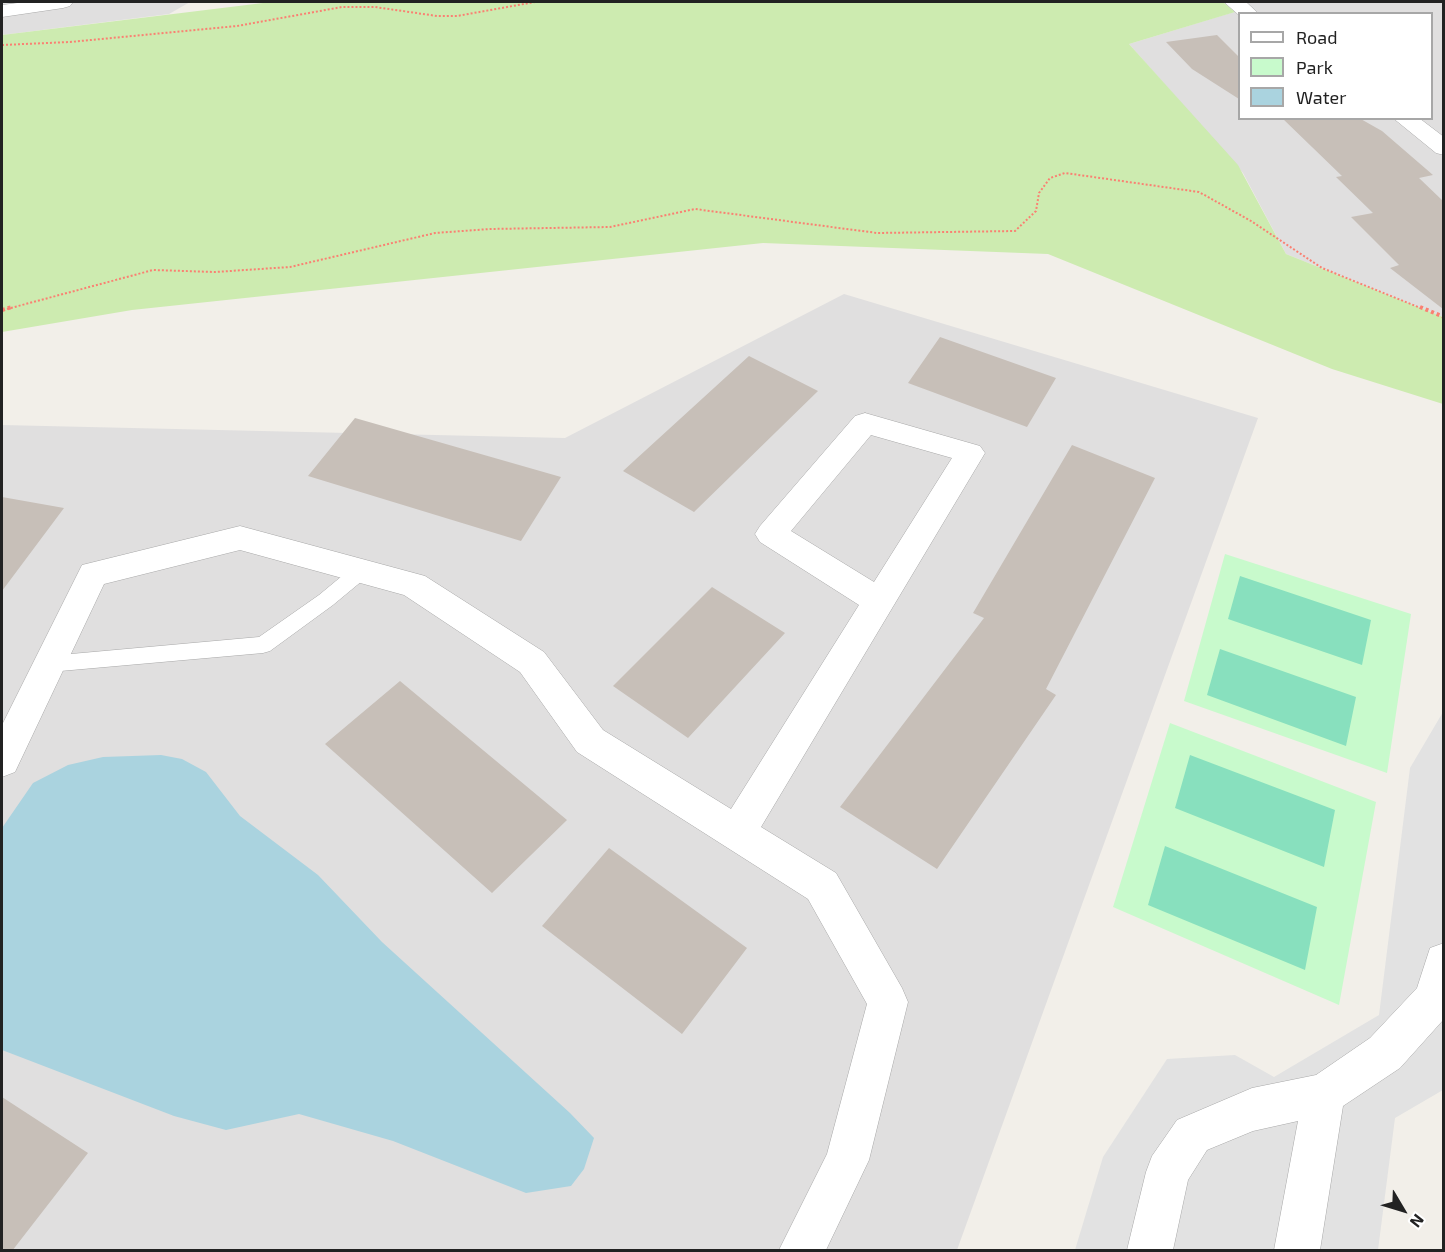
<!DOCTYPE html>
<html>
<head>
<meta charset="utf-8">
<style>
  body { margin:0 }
  #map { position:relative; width:1445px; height:1252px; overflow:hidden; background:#f2efe9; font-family:"Exo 2",sans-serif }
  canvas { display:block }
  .frame { position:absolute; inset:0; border:3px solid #222; pointer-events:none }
  .legend { position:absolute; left:1238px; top:12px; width:195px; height:108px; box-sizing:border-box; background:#fff; border:2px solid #a7a7a7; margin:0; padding:8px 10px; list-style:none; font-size:18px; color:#222 }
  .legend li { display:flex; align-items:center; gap:12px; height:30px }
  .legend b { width:30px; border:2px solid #a7a7a7 }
  .north { position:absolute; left:1373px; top:1180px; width:60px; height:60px; -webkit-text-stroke:4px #fff; paint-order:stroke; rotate:128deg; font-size:16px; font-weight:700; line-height:24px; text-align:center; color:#222 }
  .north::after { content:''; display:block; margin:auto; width:21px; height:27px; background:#222; clip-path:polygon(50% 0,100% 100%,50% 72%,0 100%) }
</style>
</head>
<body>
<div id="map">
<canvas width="1445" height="1252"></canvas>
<div class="frame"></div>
<ul class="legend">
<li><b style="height:8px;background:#fff"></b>Road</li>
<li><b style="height:16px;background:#c8facc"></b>Park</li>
<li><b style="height:16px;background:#aad3df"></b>Water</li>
</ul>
<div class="north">N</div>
</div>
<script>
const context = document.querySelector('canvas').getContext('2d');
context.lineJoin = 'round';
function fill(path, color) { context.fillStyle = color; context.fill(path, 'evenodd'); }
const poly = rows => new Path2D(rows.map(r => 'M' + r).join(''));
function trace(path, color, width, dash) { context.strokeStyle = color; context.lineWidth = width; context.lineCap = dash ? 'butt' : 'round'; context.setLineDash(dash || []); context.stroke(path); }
fill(poly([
  [2,2,190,2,169,14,2,35],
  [1223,2,1443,2,1443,317,1286,254,1243,173,1129,44,1234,12],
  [1240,14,1432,14,1432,118,1240,118],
  [844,294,1258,418,957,1250,2,1250,2,425,565,438]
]), '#e0dfdf');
fill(poly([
  [271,2,1223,2,1235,12,1129,44,1238,165,1286,254,1443,317,1443,404,1332,369,1048,254,763,243,132,310,2,332,2,35]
]), '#cdebb0');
fill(poly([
  [1225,554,1411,614,1387,773,1184,701],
  [1170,723,1376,802,1339,1005,1113,907]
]), '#c8facc');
fill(poly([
  [1240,576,1371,620,1362,665,1228,619],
  [1220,649,1356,697,1346,746,1207,695],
  [1190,755,1335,810,1324,867,1175,808],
  [1165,846,1317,907,1305,970,1148,905]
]), '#88e0be');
fill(poly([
  [1443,712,1443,1090,1395,1118,1378,1250,1075,1250,1103,1157,1167,1059,1235,1055,1274,1077,1379,1015,1410,768]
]), '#e2e2e2');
fill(poly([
  [161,755,182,759,206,772,240,816,318,875,382,942,570,1113,594,1138,584,1169,571,1186,526,1193,393,1141,299,1114,226,1130,174,1116,2,1050,2,828,33,783,68,765,103,757]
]), '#aad3df');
fill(poly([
  [1217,35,1239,57,1239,99,1192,69,1166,42],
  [1282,118,1359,118,1382,131,1433,175,1419,178,1443,201,1443,309,1390,268,1399,265,1351,217,1373,213,1336,177,1342,176],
  [940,337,1056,378,1027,427,908,383],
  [749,356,818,391,694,512,623,471],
  [355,418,561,477,521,541,308,476],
  [1072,445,1155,478,1046,689,1056,695,937,869,840,807,984,618,973,613],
  [2,497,64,508,2,591],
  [712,587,785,633,688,738,613,686],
  [400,681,567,820,492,893,325,744],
  [609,848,747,948,682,1034,542,926],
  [2,1097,88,1153,12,1251,2,1251]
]), '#c7bfb8');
const service = poly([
  [361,564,368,566,370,571,368,576,333,605,270,651,263,653,49,672,42,670,39,664,42,658,49,656,259,637,319,595,354,566,361,564]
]);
const minor = poly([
  [25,2,73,2,70,6,63,8,2,17,2,5,25,2],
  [1224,2,1246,2,1259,14,1240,14,1240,16,1224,2],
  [1393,118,1419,118,1444,137,1444,155,1436,153,1393,118],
  [865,413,980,446,985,453,761,827,836,873,902,988,908,1002,869,1160,826,1250,779,1250,827,1154,867,1004,808,899,577,752,520,672,404,595,240,550,104,584,15,772,2,777,2,725,82,565,240,526,425,576,544,652,603,730,731,809,859,605,760,542,755,534,760,526,855,416,865,413],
  [871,435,952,458,874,582,791,531,871,435],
  [1444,943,1444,1019,1400,1068,1343,1106,1320,1250,1274,1250,1298,1121,1253,1131,1207,1150,1188,1180,1173,1250,1127,1250,1146,1172,1152,1156,1177,1120,1252,1088,1316,1075,1370,1038,1417,988,1430,948,1444,943]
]);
trace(service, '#a9a9a9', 1);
trace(minor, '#a9a9a9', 1);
trace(poly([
  [2,45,70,42,237,26,342,7,375,7,437,16,457,16,535,2],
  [7,309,153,270,215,272,290,267,435,233,490,229,610,227,695,209,877,233,1015,231,1036,211,1039,193,1050,178,1065,173,1199,192,1251,221,1322,268,1423,309]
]), '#fa8072', 2, [2, 2]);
trace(poly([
  [1420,307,1444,317],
  [2,310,12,307]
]), '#fa8072', 4, [3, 3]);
fill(service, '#fff');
fill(minor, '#fff');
</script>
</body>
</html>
